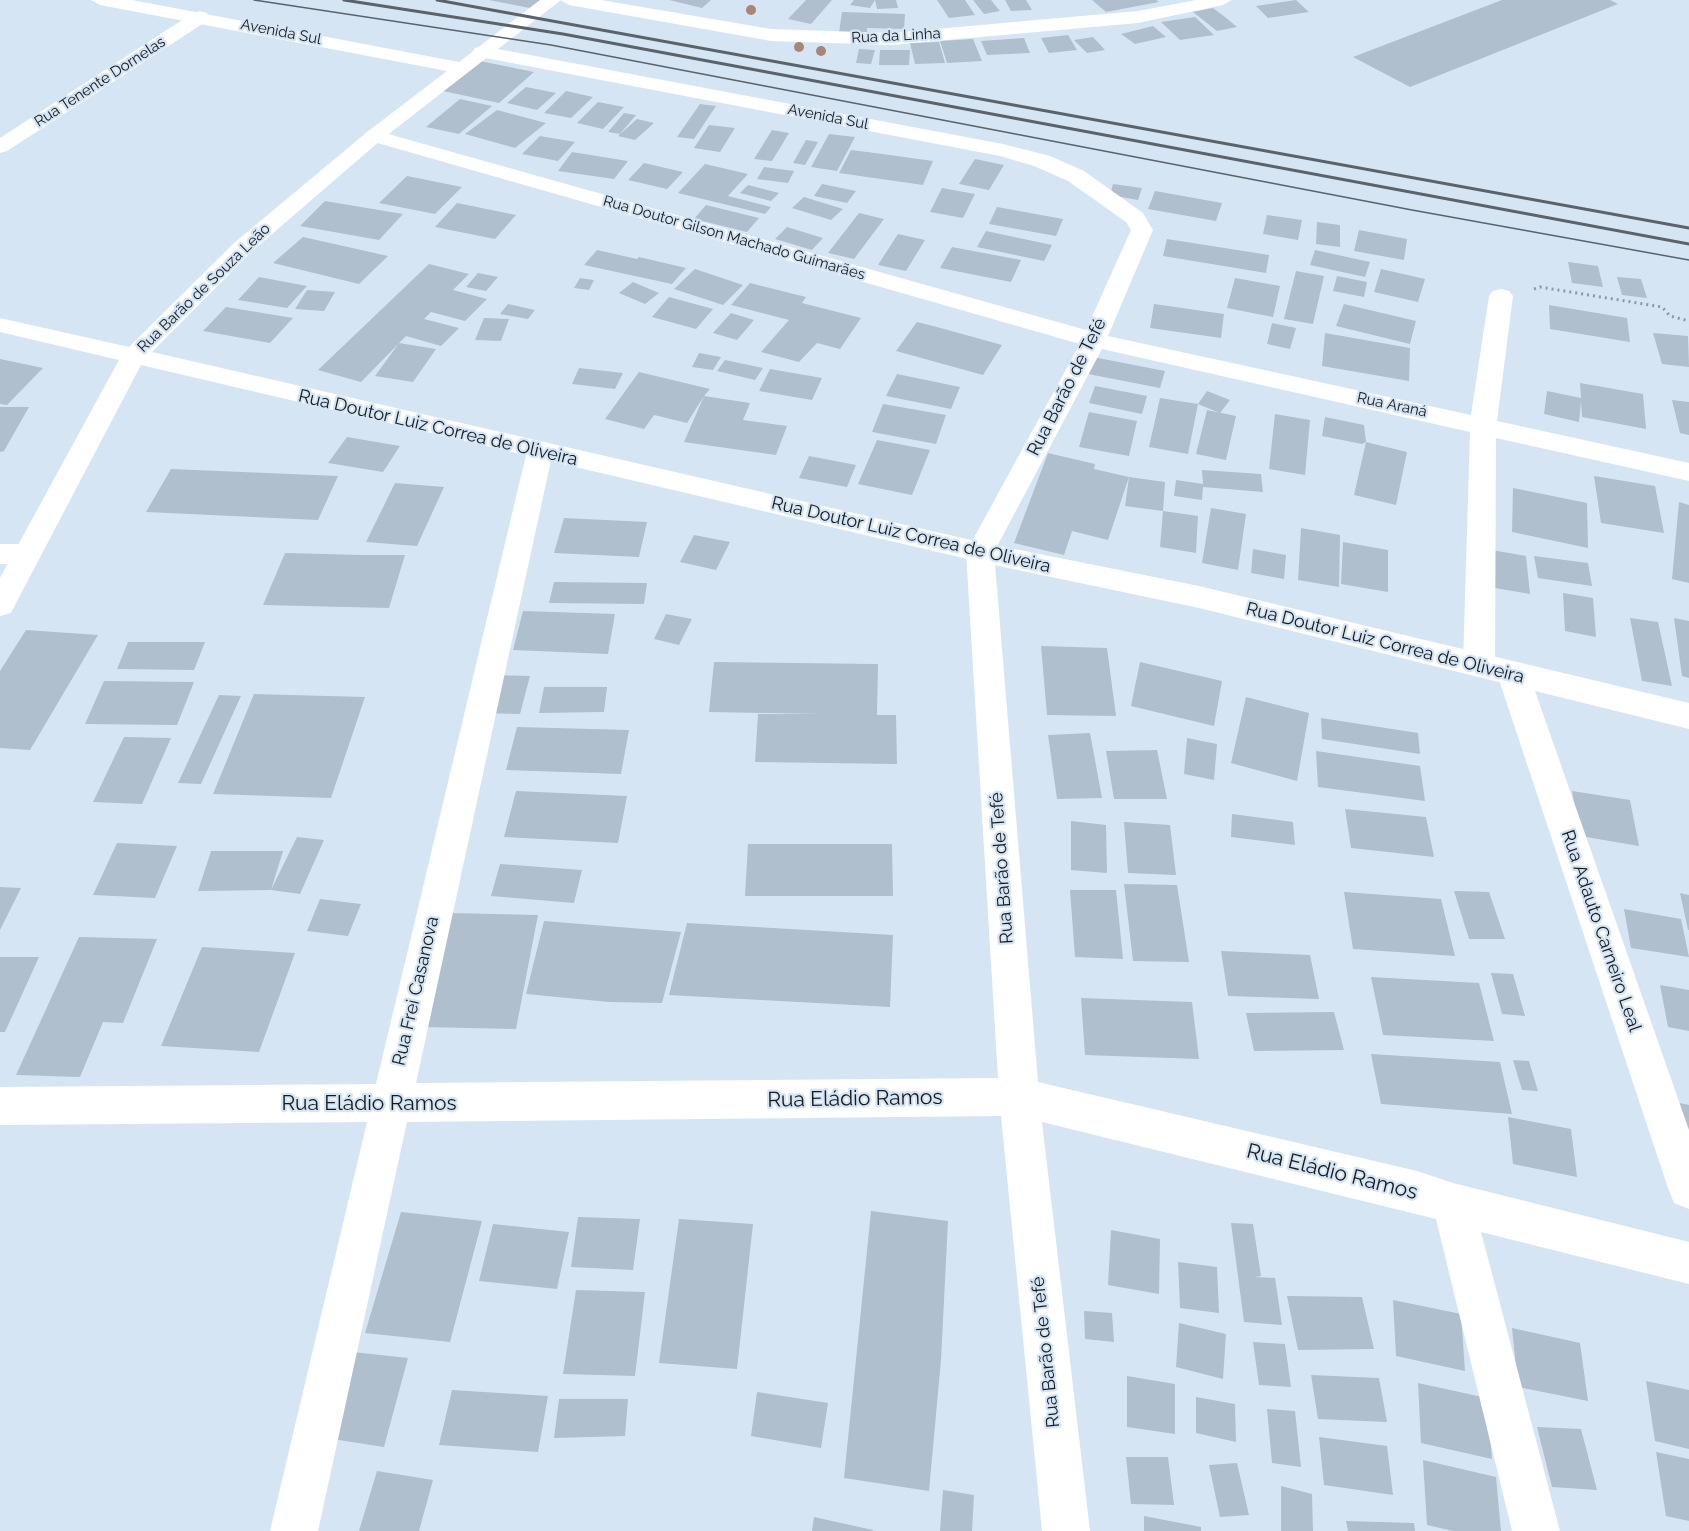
<!DOCTYPE html>
<html>
<head>
<meta charset="utf-8">
<style>
  body { margin:0 }
  canvas { display:block; background:#d6e5f4 }
</style>
</head>
<body>
<canvas width="1689" height="1531"></canvas>
<script>
const context = document.querySelector('canvas').getContext('2d');
context.lineJoin = 'round';
function fill(path, color) { context.fillStyle = color; context.fill(path, 'evenodd'); }
const poly = rows => new Path2D(rows.map(r => 'M' + r).join(''));
function trace(path, color, width, dash) { context.strokeStyle = color; context.lineWidth = width; context.lineCap = dash ? 'butt' : 'round'; context.setLineDash(dash || []); context.stroke(path); }
function write(font, color, halo, rows, align = 'center') {
  context.font = font + ' Raleway,sans-serif'; context.lineWidth = 4.5; context.setLineDash([]); context.textBaseline = 'middle'; context.strokeStyle = halo; context.fillStyle = color; for (const [text, x, y, turn = 0] of rows) {
    context.save(); context.translate(x, y); context.rotate((+turn || 0) * Math.PI / 180); context.textAlign = isNaN(turn) ? turn : align; if (halo) context.strokeText(text, 0, 0); context.fillText(text, 0, 0); context.restore();
  }
}
fill(poly([
  [489,0,541,0,530,8],
  [669,0,711,0,702,8],
  [806,0,832,0,811,24,788,19],
  [854,0,875,0,870,8,850,5],
  [875,0,896,0,898,8,877,9],
  [937,0,965,0,975,15,949,18],
  [973,0,991,0,1000,11,984,14],
  [1005,0,1026,0,1032,10,1011,11],
  [1092,0,1156,0,1159,2,1106,12],
  [1296,0,1309,12,1268,18,1256,6],
  [1502,0,1610,0,1618,4,1410,87,1353,57],
  [1213,8,1225,17,1237,27,1217,31,1193,12],
  [842,12,905,14,904,29,867,28,867,34,839,33],
  [1195,17,1214,35,1180,40,1161,22],
  [1153,26,1166,37,1135,44,1121,34],
  [1068,35,1077,50,1049,53,1041,38],
  [1093,37,1105,50,1087,53,1074,40],
  [1024,38,1030,53,987,55,981,41],
  [973,39,982,61,947,63,940,41],
  [939,42,945,63,915,64,910,43],
  [859,49,875,50,871,64,856,63],
  [880,50,910,50,909,65,879,65],
  [480,61,534,72,499,103,443,91],
  [526,87,556,93,537,110,507,103],
  [566,91,593,97,571,118,544,113],
  [460,99,492,106,459,134,426,127],
  [598,102,624,107,603,129,577,123],
  [700,104,716,106,694,139,677,137],
  [497,110,546,123,515,148,465,134],
  [624,113,636,115,620,134,608,132],
  [637,119,654,123,635,140,618,136],
  [709,125,735,128,720,152,694,148],
  [772,130,789,133,772,161,754,159],
  [829,134,855,137,837,171,811,167],
  [540,136,575,142,558,161,522,154],
  [806,140,818,142,805,165,793,163],
  [851,150,875,153,933,161,923,185,839,173],
  [572,152,628,161,614,179,558,171],
  [975,159,1004,165,989,190,959,184],
  [644,163,683,172,667,189,628,180],
  [705,164,748,174,728,196,771,207,765,214,678,193],
  [764,167,794,171,788,183,757,179],
  [407,176,462,187,435,214,379,203],
  [822,184,856,191,847,203,814,196],
  [1113,184,1142,188,1138,200,1110,195],
  [748,185,779,193,771,201,740,193],
  [942,188,975,194,963,218,930,212],
  [1155,191,1222,203,1216,221,1148,209],
  [804,197,843,209,831,220,792,208],
  [325,201,403,214,379,240,300,226],
  [457,203,516,215,495,239,435,227],
  [706,205,759,218,747,232,694,219],
  [997,207,1063,219,1056,236,989,224],
  [859,213,884,219,854,259,828,253],
  [1267,215,1302,220,1298,240,1263,234],
  [1317,222,1340,225,1340,247,1316,244],
  [787,227,823,238,812,250,775,239],
  [1359,230,1407,239,1404,260,1354,251],
  [986,231,1052,245,1044,261,977,247],
  [898,234,925,240,906,271,878,265],
  [303,237,388,256,359,284,273,263],
  [1167,239,1269,255,1266,273,1163,256],
  [952,247,1021,260,1011,282,940,268],
  [597,250,637,259,639,257,686,268,672,284,584,265],
  [1315,250,1370,262,1365,277,1310,265],
  [1568,262,1598,266,1603,287,1572,283],
  [429,264,469,274,453,290,487,299,465,321,431,312,424,319,459,328,441,346,406,336,361,382,318,370],
  [695,269,743,285,723,305,674,289],
  [1381,269,1425,279,1418,302,1374,292],
  [1296,271,1324,276,1313,324,1284,319],
  [478,273,498,277,486,291,466,287],
  [1337,276,1367,282,1364,297,1333,291],
  [259,277,307,286,287,308,238,300],
  [1617,277,1641,279,1647,298,1622,295],
  [580,278,594,280,589,290,574,288],
  [1235,278,1280,286,1273,317,1227,308],
  [633,282,659,293,645,304,619,293],
  [750,283,806,297,802,303,861,318,840,349,817,343,799,362,761,352,789,320,731,305],
  [307,290,335,292,324,311,295,309],
  [669,297,713,309,696,329,652,317],
  [508,304,535,310,528,319,500,314],
  [1154,304,1224,314,1221,338,1150,328],
  [1344,304,1416,321,1410,344,1336,326],
  [1549,305,1627,318,1630,342,1550,329],
  [226,307,293,318,270,343,203,331],
  [731,313,754,320,737,340,713,333],
  [484,318,509,319,501,341,475,340],
  [917,322,937,327,1002,345,983,375,896,351],
  [1272,323,1296,328,1290,349,1267,344],
  [1325,333,1410,348,1409,381,1322,366],
  [1653,333,1688,336,1689,367,1662,364],
  [399,343,436,349,413,382,375,376],
  [699,353,721,357,713,370,692,367],
  [1093,357,1165,371,1160,388,1088,374],
  [0,359,43,368,7,405,0,404],
  [725,360,763,368,755,380,717,371],
  [579,368,623,373,615,389,572,384],
  [770,369,822,378,812,400,759,391],
  [639,372,710,389,704,396,750,403,743,420,787,426,776,455,684,442,704,396,687,423,654,415,644,429,605,419],
  [897,374,960,387,951,409,886,396],
  [1580,383,1643,394,1646,429,1582,417,1581,401,1579,422,1544,414,1547,391,1581,398],
  [1095,386,1147,396,1142,414,1089,403],
  [1207,391,1230,400,1220,413,1198,404],
  [1160,398,1198,404,1188,454,1149,447],
  [1672,400,1689,402,1689,435,1680,433],
  [883,404,946,415,936,444,872,432],
  [0,407,29,407,4,451,0,452],
  [1207,410,1236,416,1226,460,1196,454],
  [1089,412,1137,421,1129,456,1079,447],
  [1275,414,1310,420,1305,475,1269,469],
  [1325,417,1364,425,1366,442,1407,452,1396,505,1354,495,1366,442,1362,444,1322,436],
  [347,437,400,446,383,472,328,463],
  [877,440,930,450,912,495,858,484],
  [1048,453,1095,464,1094,469,1129,477,1108,540,1072,531,1064,555,1014,543],
  [809,456,856,465,847,487,799,478],
  [171,469,338,476,318,520,146,512],
  [1202,470,1261,474,1263,492,1203,487,1202,500,1174,496,1176,480,1203,484],
  [1594,476,1655,486,1664,533,1601,523],
  [1129,477,1165,482,1163,511,1198,516,1196,553,1160,547,1163,511,1125,506],
  [395,483,444,487,417,546,366,542],
  [1513,488,1587,503,1588,548,1512,532],
  [1679,502,1689,505,1689,583,1672,579],
  [1211,508,1246,514,1238,570,1202,563],
  [564,518,647,522,639,557,554,553],
  [1301,528,1340,535,1339,587,1298,580],
  [694,535,730,542,716,570,680,562],
  [1343,542,1388,550,1388,592,1341,584],
  [1253,549,1286,555,1284,579,1251,573],
  [1492,550,1526,556,1530,594,1495,588],
  [285,553,362,555,405,555,389,608,263,605],
  [1534,556,1588,563,1592,586,1538,578],
  [554,582,647,583,644,604,549,603],
  [1563,593,1593,598,1596,637,1565,631],
  [523,611,615,614,608,654,513,650],
  [666,614,692,619,679,645,654,639],
  [1630,618,1658,622,1672,686,1642,681],
  [1674,618,1689,621,1689,678,1682,676],
  [26,630,98,635,30,750,0,748,0,671],
  [128,642,205,642,194,670,117,669],
  [1041,646,1107,648,1116,716,1047,715],
  [714,662,878,664,877,715,896,715,897,764,755,762,758,714,821,714,709,712],
  [1140,662,1222,681,1214,726,1131,706],
  [491,675,530,676,520,714,482,713],
  [104,681,194,682,177,725,85,724],
  [544,687,607,687,604,712,539,713],
  [254,694,365,697,331,798,213,794],
  [219,695,241,696,201,784,178,783],
  [1246,697,1309,713,1297,781,1231,763],
  [1321,718,1418,733,1420,754,1322,739],
  [517,727,629,730,621,774,506,770],
  [1090,733,1102,798,1057,799,1048,735],
  [124,737,171,738,142,804,93,802],
  [1187,738,1217,744,1214,780,1184,774],
  [1157,750,1167,799,1114,799,1106,751],
  [1316,751,1420,766,1425,801,1318,787],
  [516,791,627,796,618,843,504,837],
  [1572,791,1630,800,1639,846,1580,836],
  [1345,809,1426,817,1434,857,1351,848],
  [1232,814,1293,822,1295,845,1231,837],
  [1071,821,1106,825,1107,873,1071,870],
  [1124,822,1170,825,1176,875,1128,873],
  [297,837,324,840,300,894,271,890,198,891,211,851,283,851,271,890],
  [117,843,177,846,155,898,93,895],
  [748,844,892,844,893,896,745,896],
  [500,864,582,870,574,903,491,896],
  [1124,884,1177,885,1189,962,1133,961],
  [0,887,21,888,0,930],
  [1070,890,1116,890,1123,959,1075,957],
  [1454,891,1489,892,1505,939,1469,939],
  [1344,892,1441,899,1455,956,1353,949],
  [1680,893,1689,895,1689,930,1688,930],
  [320,899,361,904,348,936,307,931],
  [1624,909,1681,919,1689,957,1631,948],
  [450,913,538,915,516,1029,423,1027],
  [544,921,681,932,662,1003,609,1002,526,994],
  [687,923,893,935,890,1007,669,995],
  [79,937,157,939,123,1023,103,1022,80,1077,16,1075],
  [202,947,295,953,259,1052,161,1046],
  [1221,951,1310,955,1319,999,1228,996],
  [0,957,39,957,5,1032,0,1032],
  [1491,973,1513,974,1525,1016,1502,1014],
  [1371,977,1479,983,1494,1041,1383,1035],
  [1660,985,1689,990,1689,1031,1668,1027],
  [1081,998,1192,1002,1199,1059,1085,1055],
  [1334,1012,1344,1050,1254,1051,1246,1013],
  [1371,1054,1500,1062,1512,1114,1381,1104],
  [1513,1060,1529,1061,1538,1091,1522,1090],
  [1675,1102,1689,1105,1689,1150],
  [1508,1117,1571,1129,1577,1177,1513,1164],
  [871,1211,948,1221,941,1360,929,1491,844,1478],
  [401,1212,482,1221,450,1342,365,1333],
  [578,1217,640,1219,633,1270,571,1267],
  [679,1219,753,1224,737,1369,659,1363],
  [1231,1223,1253,1224,1261,1276,1255,1277,1275,1278,1282,1325,1244,1322],
  [493,1224,569,1232,557,1289,479,1281],
  [1111,1230,1160,1239,1159,1294,1108,1285],
  [1178,1262,1217,1267,1219,1313,1180,1308],
  [576,1290,645,1292,635,1376,563,1374],
  [1287,1296,1362,1297,1374,1349,1298,1350],
  [1393,1300,1461,1314,1465,1371,1396,1356],
  [1084,1311,1112,1313,1114,1342,1085,1339],
  [1179,1323,1226,1334,1223,1379,1176,1367],
  [1512,1328,1580,1343,1588,1401,1518,1387],
  [1253,1342,1285,1344,1291,1387,1259,1385],
  [353,1352,408,1358,384,1447,326,1438],
  [1311,1375,1379,1378,1387,1422,1318,1419],
  [1127,1376,1175,1384,1175,1434,1127,1427],
  [1646,1381,1689,1390,1689,1449,1655,1441],
  [1418,1383,1487,1398,1492,1459,1421,1443],
  [452,1390,548,1396,538,1452,439,1445],
  [757,1392,828,1403,821,1448,751,1436],
  [1196,1397,1235,1404,1236,1442,1196,1433],
  [559,1399,628,1399,625,1436,554,1438],
  [1267,1409,1295,1411,1301,1467,1272,1463],
  [1537,1427,1581,1429,1597,1490,1552,1487],
  [1319,1437,1387,1446,1393,1495,1324,1485],
  [1656,1452,1689,1459,1689,1521,1666,1516],
  [1126,1457,1168,1457,1174,1505,1131,1504],
  [1423,1460,1496,1477,1501,1531,1453,1531,1427,1525],
  [1237,1463,1249,1515,1220,1517,1209,1465],
  [377,1471,433,1480,419,1531,359,1531],
  [1281,1486,1312,1494,1313,1531,1281,1531],
  [943,1490,974,1495,972,1531,940,1531],
  [1144,1516,1201,1527,1201,1531,1144,1531],
  [814,1517,873,1530,873,1531,812,1531],
  [1346,1521,1414,1523,1415,1531,1348,1531]
]), '#b0bfcd');
trace(poly([
  [1534,289,1540,287,1662,307,1670,316,1689,321]
]), '#8d98a3', 3, [2, 4]);
fill(poly([
  [560,0,601,0,771,29,891,33,1138,11,1196,0,1232,0,1223,5,1138,23,891,45,771,41,569,5,560,0],
  [200,11,207,13,209,17,207,21,7,151,0,153,0,138,193,13,200,11],
  [482,46,1003,144,1050,156,1084,171,1143,213,1153,230,1108,336,1471,415,1489,296,1493,291,1501,289,1509,291,1513,296,1497,421,1689,463,1689,481,1496,438,1495,665,1490,673,1479,677,1468,673,1463,665,1470,432,1102,349,994,552,1038,1082,1417,1171,1453,1183,1689,1242,1689,1284,1481,1232,1560,1531,1512,1531,1436,1219,1042,1122,1090,1531,1042,1531,1001,1116,407,1122,318,1531,270,1531,367,1122,0,1125,0,1087,376,1084,527,451,530,445,540,442,550,445,553,451,416,1083,998,1078,966,552,1080,344,367,140,364,136,367,132,381,132,1086,330,1131,230,1126,222,1068,181,1034,166,1000,156,475,56,472,52,475,48,482,46],
  [0,544,27,544,37,547,41,554,37,561,27,564,0,564,0,544],
  [1513,662,1524,666,1529,674,1689,1130,1689,1209,1674,1203,1668,1188,1497,674,1502,666,1513,662]
]), '#fff');
fill(poly([
  [91,0,132,0,459,62,540,0,561,0,381,140,250,253,152,352,980,542,1199,586,1689,703,1689,729,1199,608,980,562,141,365,15,605,11,613,0,616,0,578,119,360,0,332,0,318,129,347,234,243,367,132,447,71,100,5,91,0]
]), '#fff');
trace(poly([
  [254,0,551,45,1412,210,1689,260]
]), '#5a636b', 1.5);
trace(poly([
  [344,0,563,34,1689,244],
  [437,0,1689,228]
]), '#5a636b', 3);
context.fillStyle = '#a88579';
for (const [x, y] of [
  [751,10],
  [799,47],
  [821,51]
]) { context.beginPath(); context.arc(x, y, 5, 0, 2 * Math.PI); context.fill(); }
write('15px', '#151a1f', '#d6e5f4', [
  ["Avenida Sul",281,32,11],
  ["Rua da Linha",896,36,-3],
  ["Rua Tenente Dornelas",100,82,-33],
  ["Avenida Sul",828,117,11],
  ["Rua Doutor Gilson Machado Guimarães",734,238,16],
  ["Rua Barão de Souza Leão",204,288,-44],
  ["Rua Araná",1392,405,12]
]);
write('18px', '#151a1f', '#d6e5f4', [
  ["Rua Barão de Tefé",1067,387,-63],
  ["Rua Doutor Luiz Correa de Oliveira",438,428,13],
  ["Rua Doutor Luiz Correa de Oliveira",911,535,13],
  ["Rua Doutor Luiz Correa de Oliveira",1385,643,14],
  ["Rua Barão de Tefé",1002,868,-94],
  ["Rua Adauto Carneiro Leal",1601,931,71],
  ["Rua Frei Casanova",416,991,-77],
  ["Rua Barão de Tefé",1046,1352,-96]
]);
write('21px', '#151a1f', '#d6e5f4', [
  ["Rua Eládio Ramos",855,1099,-1],
  ["Rua Eládio Ramos",369,1104],
  ["Rua Eládio Ramos",1332,1172,14]
]);
</script>
</body>
</html>
